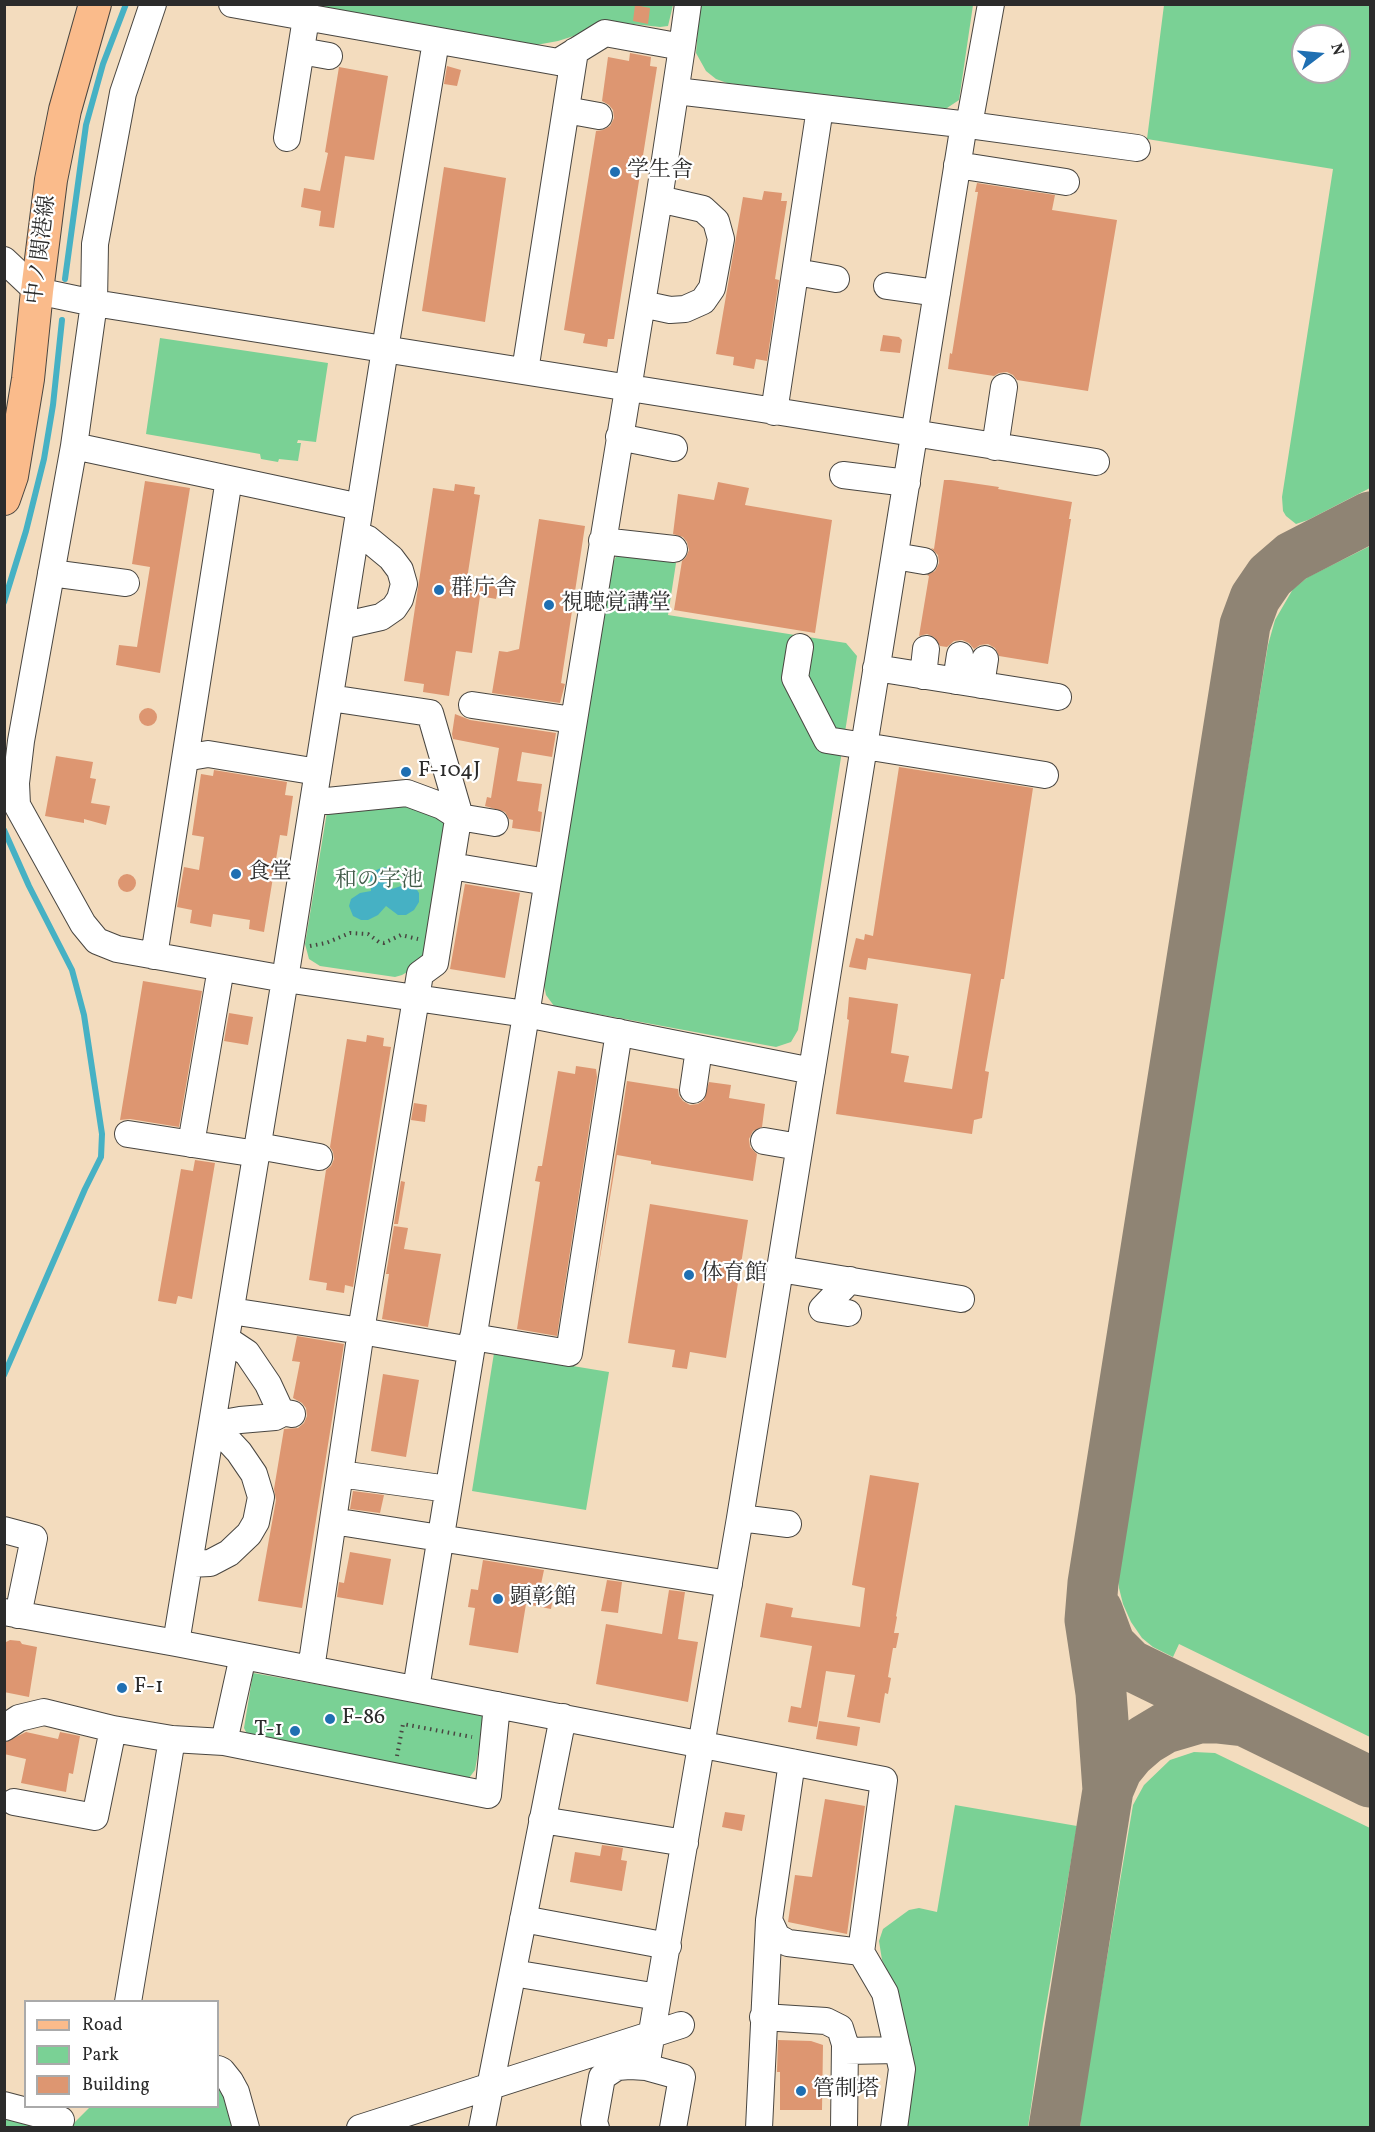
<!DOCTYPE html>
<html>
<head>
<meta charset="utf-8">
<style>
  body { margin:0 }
  #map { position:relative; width:1375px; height:2132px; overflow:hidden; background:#f3dcbe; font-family:Vollkorn,serif }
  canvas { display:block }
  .frame { position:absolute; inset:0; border:6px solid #2b2b2b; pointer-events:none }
  .legend { position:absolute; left:24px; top:2000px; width:195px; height:108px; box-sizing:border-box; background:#fff; border:2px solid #aaa; margin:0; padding:8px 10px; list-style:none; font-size:18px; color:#2b2b2b }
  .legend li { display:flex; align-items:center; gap:12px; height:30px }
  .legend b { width:30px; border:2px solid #aaa }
  .north { position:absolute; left:1291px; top:24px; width:60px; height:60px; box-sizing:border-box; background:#fff; border:2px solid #aaa; border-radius:50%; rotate:74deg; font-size:16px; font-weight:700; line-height:24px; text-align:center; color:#2b2b2b }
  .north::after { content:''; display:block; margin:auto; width:21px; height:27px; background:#1f6fb2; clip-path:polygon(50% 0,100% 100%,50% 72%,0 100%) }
</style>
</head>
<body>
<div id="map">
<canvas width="1375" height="2132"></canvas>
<div class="frame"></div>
<ul class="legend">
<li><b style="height:8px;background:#fabb8b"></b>Road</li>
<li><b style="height:16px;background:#7ad195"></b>Park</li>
<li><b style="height:16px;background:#dd9671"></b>Building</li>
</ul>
<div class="north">N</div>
</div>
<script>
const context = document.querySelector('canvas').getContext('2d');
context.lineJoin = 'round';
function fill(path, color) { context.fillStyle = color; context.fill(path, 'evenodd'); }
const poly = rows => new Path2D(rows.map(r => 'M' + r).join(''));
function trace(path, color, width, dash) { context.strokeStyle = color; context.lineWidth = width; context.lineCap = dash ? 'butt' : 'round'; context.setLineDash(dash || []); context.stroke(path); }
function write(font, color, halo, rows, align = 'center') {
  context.font = font + ' Vollkorn,"Noto Serif JP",serif'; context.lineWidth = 4.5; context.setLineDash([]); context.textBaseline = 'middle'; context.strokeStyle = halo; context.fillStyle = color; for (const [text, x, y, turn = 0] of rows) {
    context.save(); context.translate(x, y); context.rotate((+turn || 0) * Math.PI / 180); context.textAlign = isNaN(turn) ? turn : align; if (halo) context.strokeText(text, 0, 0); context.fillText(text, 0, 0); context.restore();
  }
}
fill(poly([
  [299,5,673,5,668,26,660,27,615,22,594,26,577,35,558,41,536,45,509,42],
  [700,5,973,5,959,100,941,112,727,83,716,79,706,71,696,53],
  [1164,5,1370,5,1370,488,1308,520,1296,524,1286,516,1283,511,1282,497,1333,169,1147,139],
  [1303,36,1339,36,1339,72,1303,72],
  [160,338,328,363,316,442,298,440,297,443,301,443,298,461,279,459,278,462,261,459,260,454,146,434],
  [1370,546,1370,1737,1179,1644,1173,1657,1153,1647,1142,1638,1131,1622,1123,1604,1119,1588,1117,1563,1268,645,1275,620,1293,589,1308,577],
  [627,553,676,563,668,615,846,643,857,656,798,1030,791,1042,776,1047,554,1006,546,995,544,985,612,564,617,555],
  [406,799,453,819,430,959,402,975,395,977,320,966,309,959,305,944,328,806],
  [494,1353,609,1372,586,1510,472,1491],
  [253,1673,485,1714,475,1770,469,1778,462,1783,249,1738,244,1728],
  [1194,1752,1215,1753,1370,1828,1370,2127,1080,2127,1084,2093,1133,1805,1144,1785,1170,1760],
  [955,1805,1077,1826,1043,2024,1028,2127,900,2127,894,1985,882,1960,879,1941,883,1929,909,1910,919,1908,937,1912],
  [218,2077,240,2128,69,2128,90,2107,218,2106],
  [4,2113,30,2119,36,2127,5,2127]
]), '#7ad195');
fill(poly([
  [383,867,389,868,393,872,395,877,391,886,392,889,407,884,415,887,419,893,419,902,414,910,406,915,398,915,386,906,378,915,368,920,361,920,353,916,349,906,351,899,360,893,371,891,370,873]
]), '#46b1c4');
trace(poly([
  [65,279,86,125,103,64,126,4],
  [4,602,26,531,44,459,53,405,62,320],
  [4,830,29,886,72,970,84,1015,102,1134,101,1157,85,1189,4,1375]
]), '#46b1c4', 6);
trace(poly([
  [1097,1610,1110,1645,1130,1665,1370,1782],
  [1108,1790,1101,1693,1090,1620,1093,1583,1245,625,1255,598,1270,576,1292,557,1370,517],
  [1054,2128,1108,1790,1117,1769,1130,1753,1145,1740,1165,1728,1199,1718,1217,1718,1244,1721]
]), '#8f8474', 51);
fill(poly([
  [635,5,650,8,648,24,633,21],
  [630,53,651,57,650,66,657,67,614,339,608,339,607,347,583,343,585,334,564,330,596,131,603,130,610,126,614,118,613,110,609,105,602,101,608,57,629,61],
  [447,66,461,70,457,86,444,84],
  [339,67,388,76,374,160,345,156,334,228,319,226,321,211,301,207,304,188,320,191,328,153,325,152],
  [444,167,506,178,485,322,422,311],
  [977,183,1055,195,1052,210,1117,220,1088,391,1017,380,1013,375,1007,372,999,373,994,376,948,369,950,353,952,354,978,192,975,192],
  [764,191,782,193,781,201,787,201,775,279,779,280,767,361,756,359,754,369,733,365,734,357,716,354,743,197,762,200],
  [883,335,899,337,902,340,900,353,880,351],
  [944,480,951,480,999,487,998,489,1072,502,1069,519,1071,519,1048,664,999,656,995,648,988,644,980,645,974,649,969,643,962,640,954,641,947,647,940,646,934,637,927,634,919,636,929,576,927,575,935,571,939,563,938,555,931,548,934,549],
  [145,481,190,488,160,673,116,665,119,645,137,647,150,567,132,564],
  [718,482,749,488,745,505,832,520,815,633,674,610,682,561,686,557,689,550,687,542,683,537,673,534,678,494,714,500],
  [455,484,475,487,474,494,480,495,467,579,499,584,496,599,480,596,472,653,456,651,449,696,423,692,424,684,404,681,433,488,454,491],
  [539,519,585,526,561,683,565,684,560,703,492,693,499,651,507,652,519,649],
  '139 717a9 9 0 1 1 18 0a9 9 0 1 1-18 0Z',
  [455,714,470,720,556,733,552,757,522,752,517,781,542,784,538,811,542,812,540,832,512,828,513,820,509,819,505,812,485,806,487,797,491,798,499,748,453,739,452,734],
  [56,756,93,762,90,778,96,779,91,803,110,806,106,825,84,819,84,823,45,816],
  [899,767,1033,788,1004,979,1001,979,985,1071,989,1072,982,1118,974,1120,972,1134,836,1114,849,1020,847,1019,849,997,898,1004,891,1053,909,1056,904,1082,952,1089,971,974,868,958,866,970,849,967,856,938,864,940,865,934,873,936],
  [214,770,287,782,285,795,293,796,287,836,280,835,264,932,249,929,250,920,213,914,211,927,190,923,192,910,177,907,184,867,199,870,204,837,192,835,201,774,213,776],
  '118 883a9 9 0 1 1 18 0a9 9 0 1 1-18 0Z',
  [465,884,520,893,505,978,450,969],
  [143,981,202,991,179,1127,130,1119,120,1120],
  [229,1013,253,1017,248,1045,224,1041],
  [367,1035,384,1038,383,1046,391,1047,353,1287,345,1285,344,1293,326,1290,327,1283,309,1280,326,1170,331,1166,334,1159,333,1152,330,1147,347,1039,366,1042],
  [576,1066,596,1069,597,1077,557,1336,517,1329,540,1182,535,1181,538,1166,542,1166,558,1071,575,1074],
  [627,1081,678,1089,679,1096,683,1101,690,1105,698,1104,704,1100,709,1082,731,1085,729,1098,765,1104,762,1127,753,1131,749,1139,750,1147,757,1154,753,1181,651,1164,651,1161,617,1155,591,1312],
  [414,1103,427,1105,425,1122,411,1120],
  [195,1160,215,1163,192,1299,178,1296,176,1304,158,1301,181,1169,193,1171],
  [401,1181,405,1182,398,1224,394,1224],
  [650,1204,748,1220,726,1358,690,1352,687,1369,672,1367,675,1350,628,1343],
  [394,1226,408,1228,404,1249,441,1254,428,1327,382,1319,389,1274,386,1274],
  [297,1336,344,1344,302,1608,258,1601,276,1500,274,1489,284,1429,298,1428,304,1423,307,1416,306,1408,302,1403,293,1398,300,1362,292,1361],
  [383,1374,419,1380,406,1457,371,1451],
  [870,1475,919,1483,896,1616,897,1617,894,1633,899,1633,896,1648,893,1648,888,1677,891,1678,888,1694,885,1693,880,1723,847,1717,855,1675,826,1671,817,1727,788,1722,791,1706,801,1708,812,1646,760,1637,766,1603,793,1608,791,1617,860,1627,865,1588,852,1585],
  [353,1491,384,1495,380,1513,350,1509],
  [350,1552,391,1559,383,1605,337,1597,339,1582,344,1583],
  [483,1560,544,1570,540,1589,554,1592,551,1609,526,1604,518,1653,469,1645,475,1608,468,1607,471,1589,478,1590],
  [607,1580,622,1582,618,1613,601,1611],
  [669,1590,685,1592,678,1639,698,1642,688,1702,596,1684,606,1624,662,1634],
  [10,1640,20,1641,22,1644,37,1647,29,1697,4,1692,4,1643],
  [819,1721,860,1727,857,1746,816,1739],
  [26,1732,58,1739,60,1732,80,1736,73,1774,69,1773,66,1792,21,1783,26,1759,4,1754,4,1743],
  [825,1799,865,1806,847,1934,788,1922,795,1875,812,1877],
  [725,1812,745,1815,742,1831,722,1827],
  [602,1845,623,1848,621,1860,627,1861,622,1891,570,1882,575,1852,600,1856],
  [778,2040,811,2041,823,2045,822,2110,780,2110,780,2072,777,2072]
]), '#dd9671');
const minor = poly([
  [153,4,123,93,95,244,94,303,74,446,21,741,16,783,17,805,83,924,97,941,117,949,285,979,526,1014,812,1071],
  [232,4,558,62,605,33,682,47,659,199,416,1689],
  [682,47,688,4],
  [301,51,329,56],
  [676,91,969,125,1137,148],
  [566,110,599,116],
  [969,125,991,4],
  [287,138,306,18],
  [957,165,1066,182],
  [4,260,37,291,94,303,1096,462],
  [796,272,836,279],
  [887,286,937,293],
  [642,304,670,310,685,309,703,301,712,288,721,239,716,221,703,209,659,199],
  [525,371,575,51],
  [774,412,820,108],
  [619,437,674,448],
  [74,446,360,507],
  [995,447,1004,387],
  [843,475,907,483],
  [602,541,674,549],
  [895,556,924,561],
  [51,573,126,583],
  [341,626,381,617,394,608,400,599,404,584,400,570,391,558,368,539,356,534],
  [800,647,795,678,827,740,1045,775],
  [876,668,1058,697],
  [923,676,926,649],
  [956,681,960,655],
  [981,685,985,659],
  [472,705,573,720],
  [186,753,196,756,208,754,318,772],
  [314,798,327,801,407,793,442,806,459,817,495,823],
  [451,866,547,882],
  [154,956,229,479],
  [693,1090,699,1049],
  [128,1134,257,1154],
  [764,1141,799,1147],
  [191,1144,221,968],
  [258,1146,319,1157],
  [780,1269,961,1299],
  [231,1311,361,1331,471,1350],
  [848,1313,822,1309,850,1280],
  [473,1337,569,1353,619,1032],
  [226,1339,247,1353,268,1384,281,1412,292,1414],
  [212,1425,240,1420,275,1417,279,1415,281,1412],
  [340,1474,448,1489],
  [740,1518,788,1524],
  [333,1521,729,1584],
  [4,1530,34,1538,18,1615],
  [189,1564,210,1563,229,1553,249,1534,256,1522,261,1497,254,1474,239,1452,225,1437,211,1430],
  [4,1612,176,1643,884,1780,861,1952,885,1993,902,2069,894,2128],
  [176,1643,285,979,385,349,436,41],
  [311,1669,361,1331,420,974,435,963,459,813,430,713,330,698],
  [4,1728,19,1718,44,1712,113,1729,172,1739,224,1742,488,1795,497,1705],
  [224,1742,243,1656],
  [792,1762,769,1920,777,1937,788,1943,861,1952],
  [14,1802,95,1817,113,1729],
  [542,1820,685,1843],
  [523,1919,668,1946],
  [513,1973,658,1997],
  [128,2002,172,1739],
  [763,2017,826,2021,840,2028,845,2044,844,2128],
  [845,2051,898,2050],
  [218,2069,222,2071,230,2081,236,2092,246,2128],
  [4,2105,61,2120],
  [360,2128,681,2025],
  [482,2128,563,1717],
  [596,2128,594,2122,602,2077,617,2067,630,2066,646,2067],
  [673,2128,682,2077,646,2067,740,1518,964,124],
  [759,2128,769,1920]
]);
const major = poly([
  [4,499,12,476,28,379,37,291,51,180,65,110,95,4]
]);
trace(minor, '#494641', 28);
trace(major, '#494641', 34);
trace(poly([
  [310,946,326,943,350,933,368,934,379,942,384,943,401,935,418,939],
  [397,1756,403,1724,472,1737]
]), '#494641', 4, [1.5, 4.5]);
trace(minor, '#fff', 26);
trace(major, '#fabb8b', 32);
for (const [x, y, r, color] of [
  [615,172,6,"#1f6fb2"],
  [439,590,6,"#1f6fb2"],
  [549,605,6,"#1f6fb2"],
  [406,772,6,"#1f6fb2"],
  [236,874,6,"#1f6fb2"],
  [689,1275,6,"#1f6fb2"],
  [498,1599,6,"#1f6fb2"],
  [122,1688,6,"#1f6fb2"],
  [330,1719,6,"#1f6fb2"],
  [295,1731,6,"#1f6fb2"],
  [801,2091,6,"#1f6fb2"]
]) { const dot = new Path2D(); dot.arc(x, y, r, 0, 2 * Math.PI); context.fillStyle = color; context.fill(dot); trace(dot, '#fff', 2); }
write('22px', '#2b2b2b', '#fff', [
  ["学生舎",627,172],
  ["群庁舎",451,590],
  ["視聴覚講堂",561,605],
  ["F-104J",418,772],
  ["食堂",248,874],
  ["体育館",701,1275],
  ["顕彰館",510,1599],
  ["F-1",134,1688],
  ["F-86",342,1719],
  ["T-1",283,1731,"right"],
  ["管制塔",813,2091]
], 'left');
write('22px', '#2b2b2b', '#fff', [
  ["中ノ関港線",43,250,-83]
]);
write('22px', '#435d4b', '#fff', [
  ["和の字池",379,882]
]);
</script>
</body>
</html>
